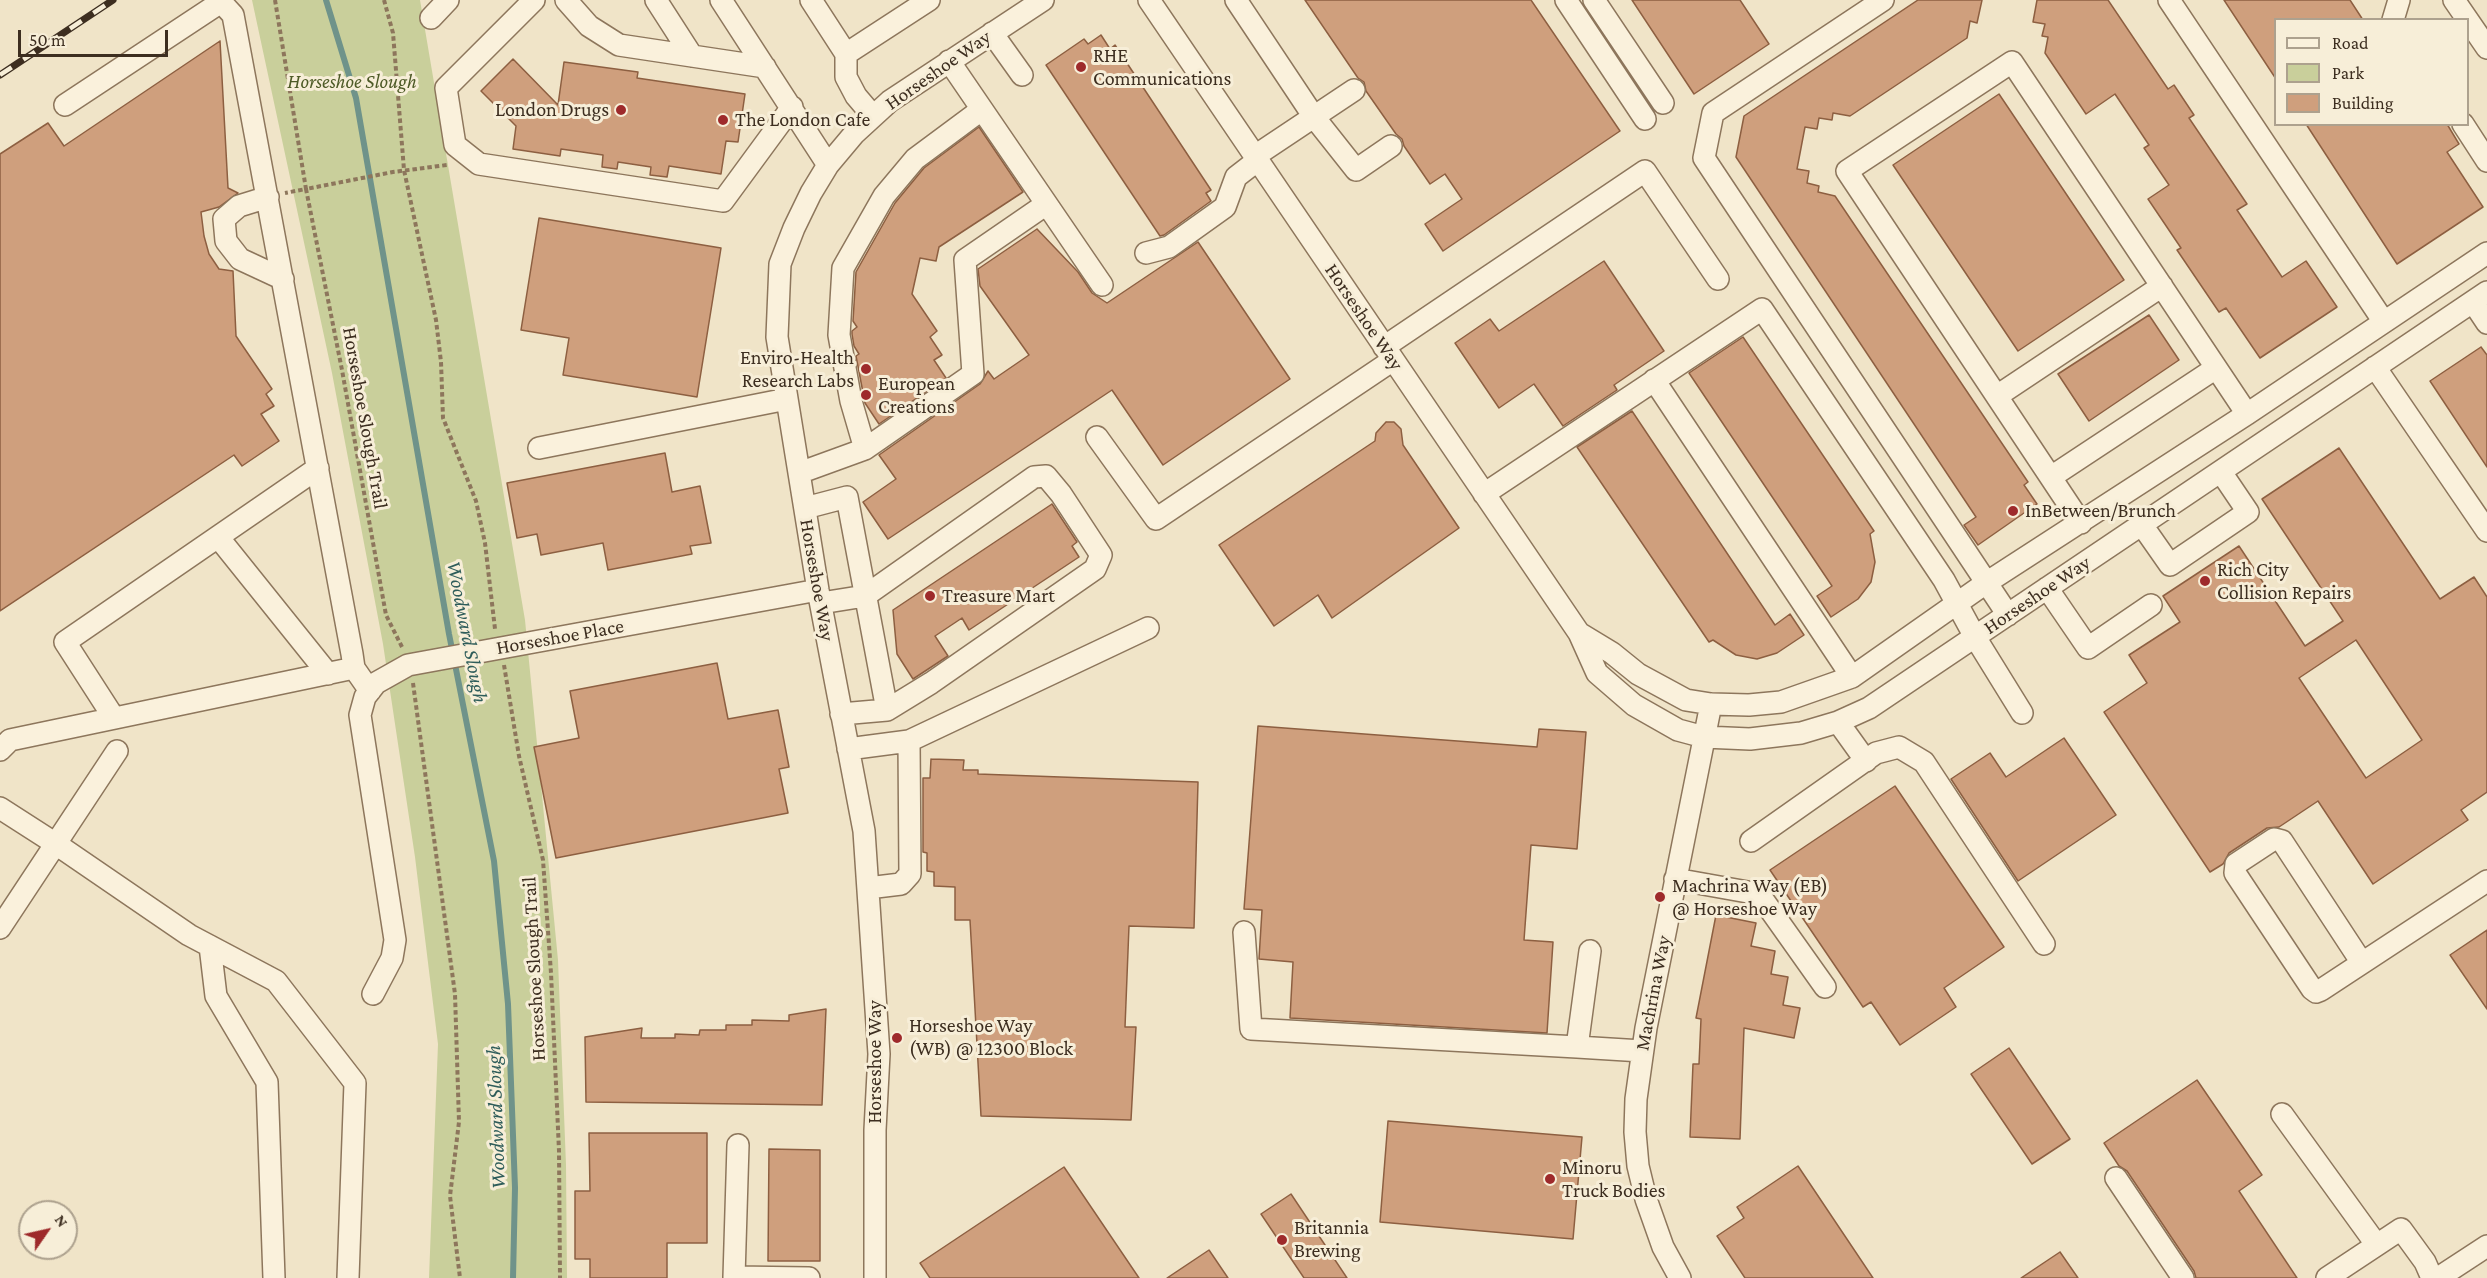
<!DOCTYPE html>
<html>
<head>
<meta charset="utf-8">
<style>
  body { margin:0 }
  #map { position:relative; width:2487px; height:1278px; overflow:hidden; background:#f0e4c8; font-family:"Crimson Pro",serif }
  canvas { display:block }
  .legend { position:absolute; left:2274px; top:18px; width:195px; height:108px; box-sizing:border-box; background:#f7eed8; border:2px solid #ada18e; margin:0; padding:8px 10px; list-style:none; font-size:18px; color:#3d2e20 }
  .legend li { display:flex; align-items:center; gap:12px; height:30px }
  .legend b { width:30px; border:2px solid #ada18e }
  .north { position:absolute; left:18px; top:1200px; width:60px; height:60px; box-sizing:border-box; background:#f7eed8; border:2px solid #ada18e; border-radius:50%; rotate:56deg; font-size:16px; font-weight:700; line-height:24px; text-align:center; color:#3d2e20 }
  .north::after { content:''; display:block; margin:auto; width:21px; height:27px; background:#9e2a2b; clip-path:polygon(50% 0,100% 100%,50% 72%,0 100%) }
  .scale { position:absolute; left:18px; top:30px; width:150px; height:27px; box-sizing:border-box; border:3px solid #3d2e20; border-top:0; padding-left:8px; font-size:18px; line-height:21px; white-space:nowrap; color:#3d2e20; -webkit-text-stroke:4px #f7eed8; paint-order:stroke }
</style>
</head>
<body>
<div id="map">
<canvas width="2487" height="1278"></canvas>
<ul class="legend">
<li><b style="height:8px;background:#faf1dc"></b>Road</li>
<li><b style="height:16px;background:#c9cf9b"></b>Park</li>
<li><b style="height:16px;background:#cf9f7d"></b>Building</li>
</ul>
<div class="north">N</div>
<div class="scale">50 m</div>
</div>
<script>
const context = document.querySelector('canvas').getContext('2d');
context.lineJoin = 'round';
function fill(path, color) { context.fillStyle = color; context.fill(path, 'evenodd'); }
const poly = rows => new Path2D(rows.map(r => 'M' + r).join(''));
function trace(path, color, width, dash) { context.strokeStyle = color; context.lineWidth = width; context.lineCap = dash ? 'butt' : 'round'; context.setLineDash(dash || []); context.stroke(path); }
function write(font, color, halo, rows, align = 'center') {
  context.font = font + ' "Crimson Pro",serif'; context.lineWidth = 6; context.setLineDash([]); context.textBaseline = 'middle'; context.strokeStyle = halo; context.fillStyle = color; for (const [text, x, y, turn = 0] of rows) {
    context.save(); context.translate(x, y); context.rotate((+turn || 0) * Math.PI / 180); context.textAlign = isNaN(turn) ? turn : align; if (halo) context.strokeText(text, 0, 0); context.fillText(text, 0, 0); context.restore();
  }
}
fill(poly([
  [252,0,420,0,525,620,558,960,566,1165,567,1278,429,1278,438,1044,415,857,383,644,332,373]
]), '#c9cf9b');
trace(poly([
  [326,0,356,98,449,634,494,861,508,1004,515,1188,513,1278]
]), '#6f938a', 6);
const building = poly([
  [1305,0,1531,0,1620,131,1443,251,1425,224,1462,199,1445,174,1430,184,1404,146,1402,139,1396,134,1366,91,1364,82,1358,78,1305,0],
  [1632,0,1740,0,1769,44,1694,94,1632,0],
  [1918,0,1982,0,1977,23,1970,21,1967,38,1850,116,1833,113,1832,120,1819,118,1817,129,1805,127,1797,169,1809,171,1807,183,1819,186,1818,192,1835,196,2028,482,2024,485,2037,504,1978,545,1964,525,1976,517,1736,157,1744,116,1918,0],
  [2037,0,2108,0,2168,89,2174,85,2194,115,2189,118,2247,204,2237,210,2282,277,2306,261,2337,307,2260,358,2226,308,2219,312,2177,250,2181,248,2148,199,2169,185,2144,148,2149,145,2115,94,2086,114,2045,53,2048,37,2042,36,2045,24,2033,22,2037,0],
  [2224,0,2350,0,2363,20,2276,20,2276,79,2224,0],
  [1101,35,1110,49,1115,45,1211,190,1206,193,1211,201,1164,235,1160,236,1046,65,1084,39,1088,44,1101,35],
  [220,41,228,188,238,193,219,207,201,212,204,236,209,254,219,269,233,271,236,336,272,389,266,394,274,406,261,414,279,441,242,466,234,455,0,611,0,154,48,123,64,146,220,41],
  [513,59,558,105,564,62,638,72,637,78,745,94,738,142,726,141,721,174,669,166,667,177,650,175,651,167,618,162,617,169,602,167,603,155,561,149,560,156,513,149,516,126,481,91,513,59],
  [1999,94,2124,280,2018,351,1893,165,1999,94],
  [2306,124,2447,124,2459,144,2447,152,2483,207,2397,264,2306,124],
  [979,127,1023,192,939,247,936,261,920,258,912,294,937,331,930,337,942,355,934,360,946,378,879,424,865,403,856,356,859,354,854,346,852,334,852,331,857,327,853,321,856,272,895,203,924,168,979,127],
  [539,218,721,248,697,397,563,375,569,338,521,330,539,218],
  [1037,229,1078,272,1092,293,1107,303,1198,242,1290,379,1163,465,1112,390,888,539,863,502,896,479,879,455,980,384,988,371,994,379,1029,355,980,286,978,269,1037,229],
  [1604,261,1664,351,1614,385,1617,390,1563,426,1534,384,1499,408,1455,343,1490,319,1499,331,1604,261],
  [2149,315,2179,360,2089,421,2058,374,2149,315],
  [1743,337,1874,531,1870,534,1875,562,1871,582,1858,599,1831,617,1817,596,1832,586,1689,373,1743,337],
  [2481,347,2487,355,2487,467,2430,381,2481,347],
  [1632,411,1775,625,1790,614,1804,635,1777,653,1757,659,1736,655,1713,640,1709,642,1577,447,1632,411],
  [1386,422,1394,422,1401,429,1403,445,1459,528,1332,618,1318,595,1274,626,1219,545,1375,441,1376,433,1386,422],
  [2339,448,2440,599,2474,577,2487,597,2487,792,2461,810,2468,820,2373,884,2318,801,2279,827,2267,828,2229,853,2223,864,2210,872,2104,712,2147,683,2129,655,2180,622,2163,596,2239,546,2305,646,2343,621,2262,499,2339,448],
  [2356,640,2422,740,2366,778,2299,678,2356,640],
  [665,453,672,492,700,486,711,543,690,546,692,554,608,570,603,543,541,555,537,534,517,538,507,483,665,453],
  [1052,504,1077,542,1072,546,1079,557,969,630,962,618,935,636,948,656,913,679,897,654,893,610,1052,504],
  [717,663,728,719,778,710,789,767,779,769,788,813,556,858,534,747,579,738,570,691,717,663],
  [1258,726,1537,747,1539,729,1586,732,1577,849,1531,845,1524,940,1553,942,1547,1033,1290,1018,1293,962,1259,959,1262,910,1244,909,1258,726],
  [2064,738,2116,815,2018,881,1951,779,1990,753,2006,777,2064,738],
  [931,759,964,760,963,770,978,770,978,774,1198,782,1194,928,1129,926,1125,1027,1136,1027,1131,1120,981,1116,970,920,955,920,955,887,934,886,934,872,927,871,927,853,923,852,923,778,930,778,931,759],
  [1895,786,2004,947,1944,988,1956,1007,1900,1045,1871,1002,1863,1007,1770,870,1895,786],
  [1716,915,1756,923,1751,946,1775,951,1771,974,1788,977,1783,1005,1800,1008,1794,1038,1744,1028,1740,1139,1690,1137,1693,1064,1699,1064,1701,1019,1696,1018,1716,915],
  [2487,930,2487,1009,2450,955,2487,930],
  [826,1009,822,1105,586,1102,585,1037,642,1028,641,1038,675,1038,675,1034,699,1035,700,1030,726,1030,726,1025,752,1025,752,1020,789,1021,789,1015,826,1009],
  [2009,1048,2070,1139,2032,1164,1971,1074,2009,1048],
  [2197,1080,2262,1175,2239,1191,2297,1278,2196,1278,2194,1271,2127,1171,2119,1166,2104,1143,2197,1080],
  [1388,1121,1582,1137,1573,1239,1380,1222,1388,1121],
  [589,1133,707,1133,707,1243,667,1243,667,1278,590,1278,590,1259,575,1259,575,1191,590,1191,589,1133],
  [769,1149,820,1150,820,1261,768,1261,769,1149],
  [1798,1166,1873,1278,1745,1278,1717,1236,1744,1218,1737,1207,1798,1166],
  [1064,1167,1139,1278,930,1278,920,1263,1064,1167],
  [1291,1194,1347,1278,1304,1278,1261,1214,1291,1194],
  [1209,1250,1228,1278,1167,1278,1209,1250],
  [2060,1252,2078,1278,2021,1278,2060,1252]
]);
fill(building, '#cf9f7d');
trace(building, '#8d5f41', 1.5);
const minor = poly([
  [534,0,446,88,455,145,479,164,723,201,792,107],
  [566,0,589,26,619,45,765,67],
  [656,0,692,56],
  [721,0,828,165],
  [811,0,846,54,846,77,856,96,873,116],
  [1149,0,1579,633,1597,673,1634,705,1678,730,1704,737,1750,739,1801,733,1838,722,1869,708,2487,292],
  [1236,0,1314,117,1356,170,1391,146],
  [1566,0,1645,119],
  [1594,0,1663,103],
  [1883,0,1713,113,1704,158,2008,615],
  [2169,0,2384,322],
  [2454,0,2487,48],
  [431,18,448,0],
  [2393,20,2399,0],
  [992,33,1022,75],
  [846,54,929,0],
  [949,61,1102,285],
  [65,105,221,2,233,15,352,654,354,668,370,691],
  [2463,124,2487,161],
  [1255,156,1354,90],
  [268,197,239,206,224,219,226,241,240,259,283,279],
  [1146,253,1169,247,1225,207,1236,177,1258,160],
  [2473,302,2487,323],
  [1384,347,1645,171,1718,279],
  [2375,367,2487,531],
  [1654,380,1852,677],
  [1997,396,2162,286],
  [1097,437,1156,519,1393,360],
  [539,448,787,399],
  [865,449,851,401,839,335,843,268,884,196,915,159,981,110],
  [799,473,865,449,973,374,965,260,1045,205],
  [2051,477,2216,368],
  [1484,494,1762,309,1944,580,1975,637,2022,713],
  [805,508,847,497,887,710],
  [2081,523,1847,171,2012,62,2247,414],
  [2142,525,2170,565,2248,512,2221,472],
  [218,537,328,674],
  [2047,588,2088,648,2151,605],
  [821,603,865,596,1034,477,1046,476,1061,494,1101,555,1095,569,931,683,887,710,841,714],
  [1579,633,1612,653,1638,674,1686,700,1711,704,1749,705,1781,702,1852,677,1986,583,2247,414,2487,253],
  [114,718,65,642,318,468],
  [1838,722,1866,761],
  [848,749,909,741,1148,628],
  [0,750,10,740,354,668],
  [0,808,56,844,189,935,276,981,355,1083,348,1278],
  [1751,841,1876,753,1899,747,1924,762,2044,944],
  [1675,879,1759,894,1825,987],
  [868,888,901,884,910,874,909,741],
  [0,928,117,751],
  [1244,932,1251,1029,1577,1047],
  [210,946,216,996,267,1082,274,1278],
  [1590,951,1577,1047,1642,1051],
  [2362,963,2282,841,2274,839,2236,864,2235,873,2312,989,2316,992,2321,990,2487,881],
  [373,994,392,958,395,940,360,715,365,697,376,683,408,665,818,590],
  [2282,1114,2376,1244],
  [738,1145,734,1277,809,1278],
  [2116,1178,2183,1278],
  [875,1278,875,1130,879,1054,864,831,818,590,777,337,780,264,794,228,811,193,828,165,854,134,890,101,1043,0],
  [1680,1278,1663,1247,1646,1199,1638,1166,1635,1132,1636,1099,1646,1028,1711,704],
  [2327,1278,2401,1229,2425,1262,2432,1278],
  [2438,1278,2487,1246]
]);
trace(minor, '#8d765c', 24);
trace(poly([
  [275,0,306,189,285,193],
  [384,0,393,33,404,170,436,320,441,362,443,418,476,501,485,543,495,629],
  [402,647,386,615,342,370,306,189,393,172,447,165],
  [504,665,519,756,543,860,551,973,559,1151,560,1278],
  [413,683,455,994,459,1122,450,1196,460,1278]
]), '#8d765c', 4, [4.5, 3]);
trace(minor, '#faf1dc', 21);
const rail = poly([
  [0,75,113,0]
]);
trace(rail, '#3d2e20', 7);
trace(rail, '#f7eed8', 4.5, [14]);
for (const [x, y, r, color] of [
  [1081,67,6,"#9e2a2b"],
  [621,110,6,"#9e2a2b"],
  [723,120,6,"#9e2a2b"],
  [866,369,6,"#9e2a2b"],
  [866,395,6,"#9e2a2b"],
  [2013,511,6,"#9e2a2b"],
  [2205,581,6,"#9e2a2b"],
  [930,596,6,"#9e2a2b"],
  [1660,897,6,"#9e2a2b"],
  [897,1038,6,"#9e2a2b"],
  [1550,1179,6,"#9e2a2b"],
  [1282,1240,6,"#9e2a2b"]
]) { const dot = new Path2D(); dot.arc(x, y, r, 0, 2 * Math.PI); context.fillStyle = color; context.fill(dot); trace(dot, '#f7eed8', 2); }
write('20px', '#3d2e20', '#f7eed8', [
  ["RHE",1093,56],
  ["Communications",1093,79],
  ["London Drugs",609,110,"right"],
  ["The London Cafe",735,120],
  ["Enviro-Health",854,358,"right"],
  ["Research Labs",854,381,"right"],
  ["European",878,384],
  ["Creations",878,407],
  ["InBetween/Brunch",2025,511],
  ["Rich City",2217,570],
  ["Collision Repairs",2217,593],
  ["Treasure Mart",942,596],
  ["Machrina Way (EB)",1672,886],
  ["@ Horseshoe Way",1672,909],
  ["Horseshoe Way",909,1026],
  ["(WB) @ 12300 Block",909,1049],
  ["Minoru",1562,1168],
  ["Truck Bodies",1562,1191],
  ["Britannia",1294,1228],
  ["Brewing",1294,1251]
], 'left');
write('20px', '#3d2e20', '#f7eed8', [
  ["Horseshoe Way",938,70,-35],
  ["Horseshoe Way",1364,317,56],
  ["Horseshoe Slough Trail",365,418,80],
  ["Horseshoe Way",817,580,80],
  ["Horseshoe Way",2037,595,-34],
  ["Horseshoe Place",560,637,-10],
  ["Horseshoe Slough Trail",534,969,-93],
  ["Machrina Way",1653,993,-79],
  ["Horseshoe Way",875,1062,-90]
]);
write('italic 20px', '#4d5a26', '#f7eed8', [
  ["Horseshoe Slough",352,82]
]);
write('italic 21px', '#2f5d5a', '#f7eed8', [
  ["Woodward Slough",467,632,79],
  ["Woodward Slough",496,1117,-92]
]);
</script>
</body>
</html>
